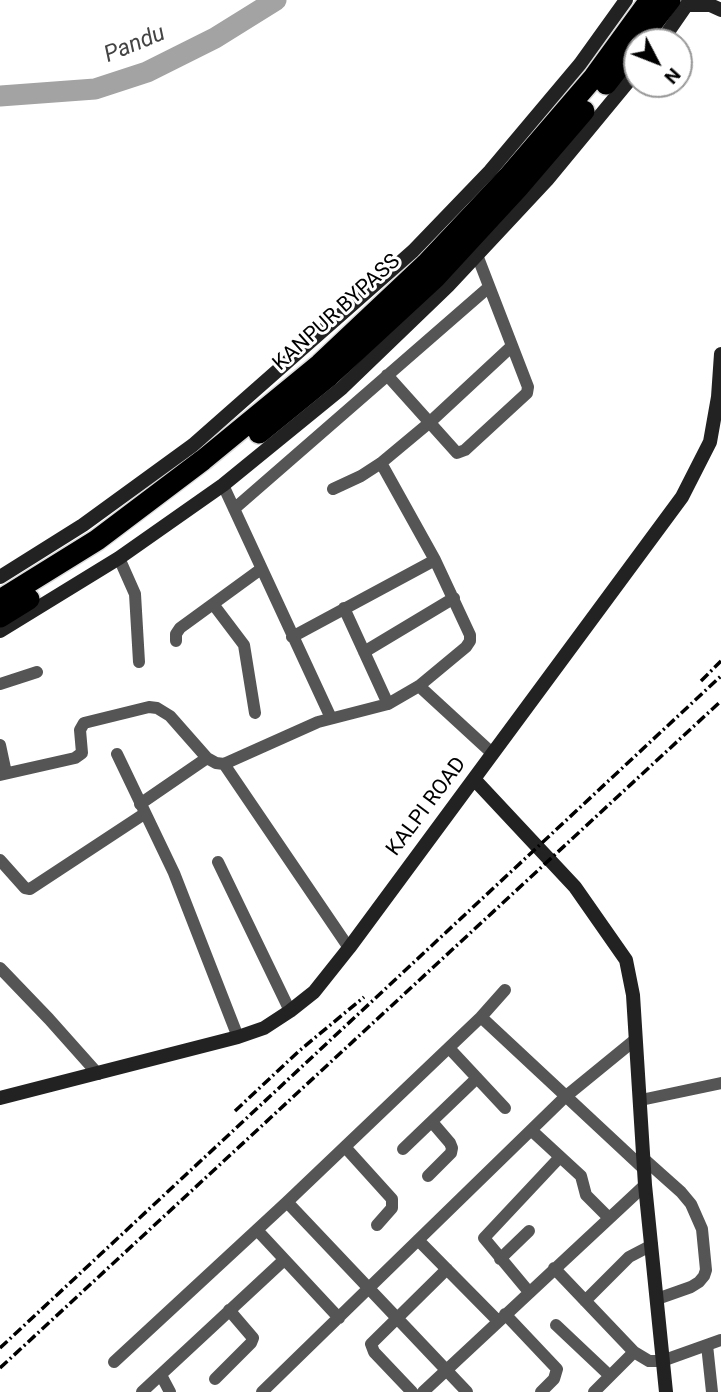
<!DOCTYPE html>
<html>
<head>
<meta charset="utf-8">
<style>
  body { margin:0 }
  #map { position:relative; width:721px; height:1392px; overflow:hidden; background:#fff; font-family:Roboto,sans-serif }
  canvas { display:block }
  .north { position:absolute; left:623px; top:28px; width:70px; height:70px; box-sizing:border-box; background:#fff; border:2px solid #999; border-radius:50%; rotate:132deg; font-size:19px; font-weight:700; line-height:28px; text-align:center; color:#000 }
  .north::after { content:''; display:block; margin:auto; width:24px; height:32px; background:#000; clip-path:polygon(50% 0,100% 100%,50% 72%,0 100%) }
</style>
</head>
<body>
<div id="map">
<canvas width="721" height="1392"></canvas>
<div class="north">N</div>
</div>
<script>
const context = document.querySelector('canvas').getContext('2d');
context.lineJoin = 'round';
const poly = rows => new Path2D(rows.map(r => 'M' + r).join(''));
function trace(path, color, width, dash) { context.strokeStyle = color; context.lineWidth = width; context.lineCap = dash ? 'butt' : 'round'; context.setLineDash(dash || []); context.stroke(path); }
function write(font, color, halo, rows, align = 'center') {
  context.font = font + ' Roboto,sans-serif'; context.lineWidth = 6; context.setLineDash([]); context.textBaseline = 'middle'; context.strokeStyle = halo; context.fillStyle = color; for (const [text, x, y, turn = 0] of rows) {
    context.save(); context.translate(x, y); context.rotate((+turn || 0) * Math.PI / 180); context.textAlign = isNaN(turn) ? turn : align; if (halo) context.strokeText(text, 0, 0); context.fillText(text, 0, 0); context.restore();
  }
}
trace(poly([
  [0,96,95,89,147,72,215,38,276,0]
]), '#a3a3a3', 21);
const highway = poly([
  [638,42,670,0],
  [606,84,637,44],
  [259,433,329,376,436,277,518,188,584,111],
  [0,600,97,540,203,460,320,364,426,264,508,177,594,77,650,0],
  [0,617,29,599]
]);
trace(highway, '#dbdbdb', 24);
trace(poly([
  [387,375,457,453,465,450,527,393,528,387,477,255],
  [223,485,331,718],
  [333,489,361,476,381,463,429,423,512,346],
  [234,509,489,287],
  [119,558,135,594,139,662],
  [213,604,244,645,255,713],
  [344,608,388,704],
  [292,637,435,560],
  [176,641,176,634,180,628,261,569],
  [364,652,454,598],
  [0,684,37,672],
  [419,686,493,754],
  [0,745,6,773],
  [117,754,174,873,238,1037],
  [224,764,349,948],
  [0,775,75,758,82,753,80,730,84,723,149,707,157,708,170,716,207,758,216,763,224,764,318,722,388,704,419,686,466,647,470,641,470,635,435,560,381,463],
  [140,804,207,758],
  [0,860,25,888,30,889,144,814],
  [218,862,290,1011],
  [0,968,49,1019,98,1074],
  [481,1017,505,990],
  [449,1048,505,1108],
  [641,1100,721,1083],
  [531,1130,581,1176,586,1195,609,1218],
  [345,1147,392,1199,392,1208,377,1225],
  [403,1149,477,1078],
  [644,1159,681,1192,691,1204,702,1229,706,1270,704,1276,699,1282,691,1287,657,1299],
  [428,1176,451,1153,452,1148,450,1143,432,1122],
  [287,1202,467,1392],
  [257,1230,339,1318],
  [418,1240,498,1321],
  [500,1259,529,1231],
  [554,1268,634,1352,649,1361,662,1361,721,1340],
  [529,1292,484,1238,560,1157],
  [585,1301,629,1257,652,1245],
  [505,1314,557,1369,554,1379,541,1392],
  [556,1325,610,1376],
  [707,1345,712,1392],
  [114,1362,287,1202,481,1017,644,1169],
  [161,1375,170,1392],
  [215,1379,251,1343,253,1338,229,1310],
  [142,1392,284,1260],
  [262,1392,565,1097,636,1039],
  [412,1392,374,1352,371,1344,447,1269],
  [423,1392,645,1185],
  [594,1392,634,1352]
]), '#555', 12);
trace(poly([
  [687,5,710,5,721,10],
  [661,42,690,0],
  [0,577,83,525,193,445,413,251,490,171,580,64,626,0],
  [0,631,119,558,223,485,342,388,448,286,547,180,637,71],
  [474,779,575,887,626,960,633,995,645,1185,666,1392],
  [0,1098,238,1037,264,1028,290,1011,314,992,349,948,682,497,710,442,718,397,721,354]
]), '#222', 14);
trace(highway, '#000', 21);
trace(poly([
  [701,681,721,661],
  [235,1111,299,1051,364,997],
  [0,1348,721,676],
  [0,1368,721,701]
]), '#000', 3.5, [10, 3.5, 2, 3.5]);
write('21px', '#000', '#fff', [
  ["KANPUR BYPASS",337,313,-42],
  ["KALPI ROAD",427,807,-53]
]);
write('italic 23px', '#444', '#fff', [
  ["Pandu",135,45,-22]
]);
</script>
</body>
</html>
